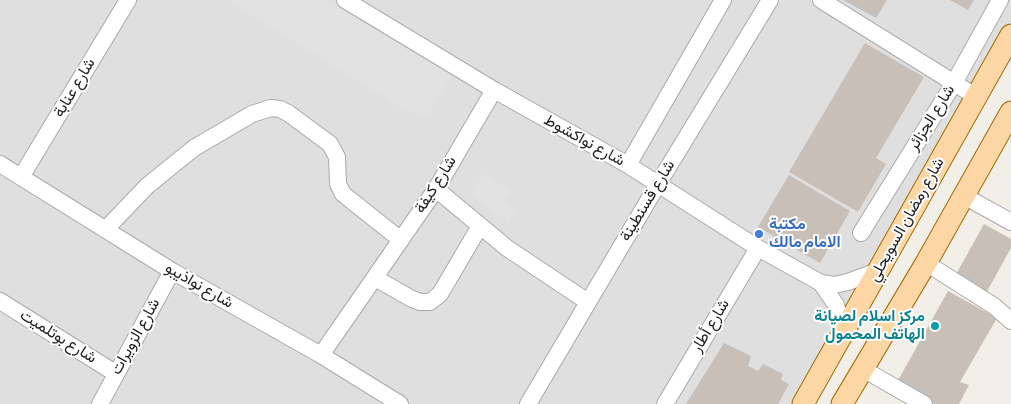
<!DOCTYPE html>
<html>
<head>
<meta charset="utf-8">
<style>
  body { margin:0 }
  canvas { display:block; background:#f2efe9 }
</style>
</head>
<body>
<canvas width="1011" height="404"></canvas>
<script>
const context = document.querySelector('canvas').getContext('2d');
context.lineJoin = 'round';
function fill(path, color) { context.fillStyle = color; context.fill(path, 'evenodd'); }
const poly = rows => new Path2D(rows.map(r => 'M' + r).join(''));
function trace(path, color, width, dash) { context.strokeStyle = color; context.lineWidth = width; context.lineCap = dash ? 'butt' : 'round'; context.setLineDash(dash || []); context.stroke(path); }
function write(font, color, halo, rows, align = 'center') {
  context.font = font + ' "Sofia Sans Condensed",Vazirmatn,sans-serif'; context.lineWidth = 4; context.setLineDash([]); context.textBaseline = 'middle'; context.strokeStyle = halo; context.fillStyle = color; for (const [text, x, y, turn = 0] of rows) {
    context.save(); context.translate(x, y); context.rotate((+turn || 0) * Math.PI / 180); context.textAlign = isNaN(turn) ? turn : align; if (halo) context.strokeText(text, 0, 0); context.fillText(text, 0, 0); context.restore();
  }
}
fill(poly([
  [0,0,1011,0,1011,44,805,404,0,404]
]), '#e0dfdf');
fill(poly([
  [227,0,326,0,452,75,428,115,406,111],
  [484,173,511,191,505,200,510,206,516,210,508,223,470,193]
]), '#e2e2e2');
fill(poly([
  [843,0,887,0,876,18],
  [950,0,974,0,968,10],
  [865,43,924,77,876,158,886,164,858,212,789,172],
  [789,175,850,211,820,263,758,227],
  [984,224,1011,239,1011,248,985,295,954,278],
  [948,291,997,318,960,382,969,385,959,404,934,404,896,384],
  [724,343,751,356,748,366,758,371,763,364,783,374,781,380,789,384,778,404,686,404]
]), '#c7bfb8');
const minor = poly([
  [345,0,494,90,628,165,758,248,821,283,836,305,844,332],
  [821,0,975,96],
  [0,164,172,271,321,355,400,404],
  [628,165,723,0],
  [21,177,128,0],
  [436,189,507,248,588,302],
  [964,196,1011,222],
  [106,229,147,186,194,148,252,114,271,108,280,109,288,113,330,144,337,157,338,184,343,194,401,240],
  [861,233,954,83,1000,0],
  [926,263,994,306,1011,321],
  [375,278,412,299,420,302,430,302,440,294,480,226],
  [821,283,834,285,848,282,880,270],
  [0,301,115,373],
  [321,355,436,189,494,90],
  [863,369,924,404],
  [100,404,172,271],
  [528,404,658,184,770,0],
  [665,404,758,248]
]);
const major = poly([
  [803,404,1011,35],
  [842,404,926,263,1011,112]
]);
trace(minor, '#a9a9a9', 18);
trace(major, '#a06b00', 23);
trace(minor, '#fff', 16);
trace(major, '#fcd6a4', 21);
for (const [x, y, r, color] of [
  [759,234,5,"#3f7fe0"],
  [935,326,5,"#0f9aa8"]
]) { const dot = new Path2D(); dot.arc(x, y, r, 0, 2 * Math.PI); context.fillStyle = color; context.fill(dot); trace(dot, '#fff', 2); }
write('16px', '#222', '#fff', [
  ["شارع عنابة",75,88,-59],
  ["شارع الجزائر",932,118,-58],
  ["شارع نواكشوط",584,141,29],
  ["شارع كيفة",436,185,-58],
  ["شارع قسنطينة",648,201,-59],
  ["شارع رمضان السويحلي",907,220,-61],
  ["شارع نواذيبو",199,286,30],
  ["شارع أطار",711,326,-59],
  ["شارع بوتلميت",58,337,32],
  ["شارع الزويرات",136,337,-61]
]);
write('bold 16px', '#366cbe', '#fff', [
  ["مكتبة",769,225],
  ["الامام مالك",769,243]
], 'left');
write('bold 16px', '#0d838f', '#fff', [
  ["مركز اسلام لصيانة",925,317],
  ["الهاتف المحمول",925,335]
], 'right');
</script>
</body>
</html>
